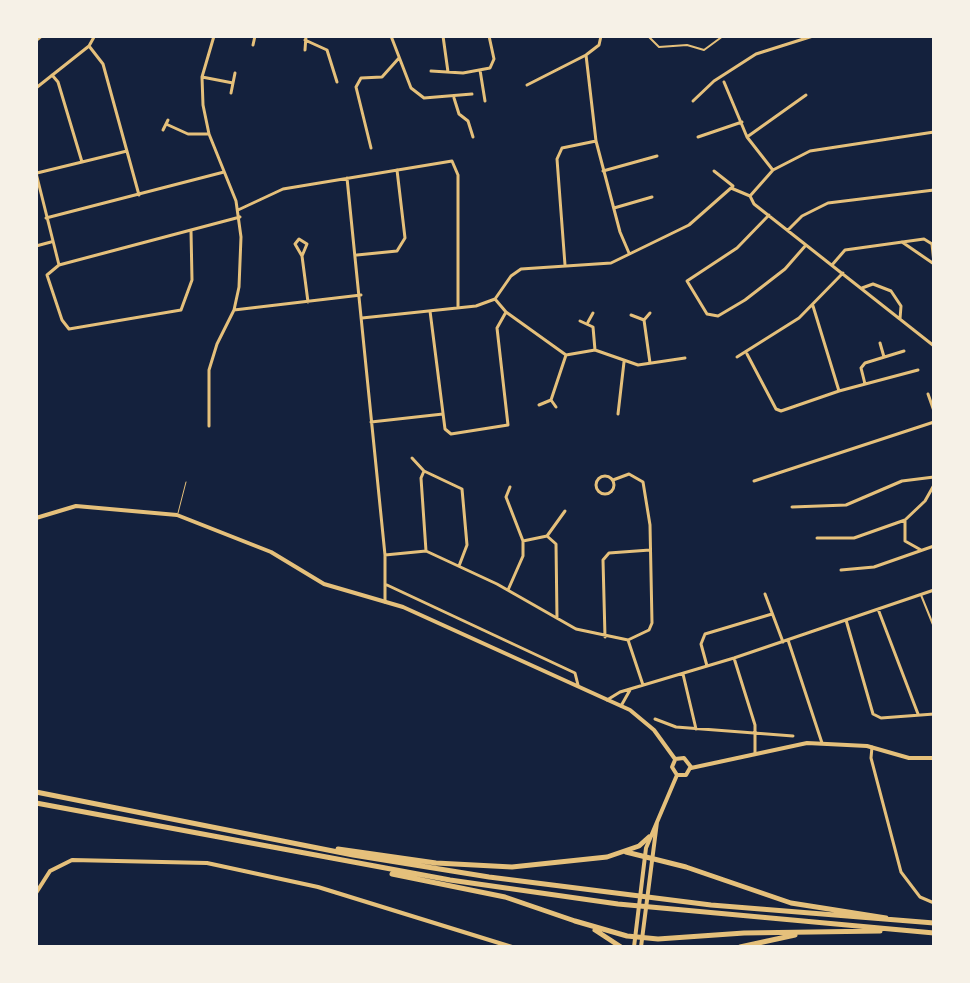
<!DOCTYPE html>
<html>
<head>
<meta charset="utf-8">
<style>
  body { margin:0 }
  #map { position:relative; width:970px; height:983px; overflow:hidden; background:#14213d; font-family:Arial,sans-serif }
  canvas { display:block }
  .frame { position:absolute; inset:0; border:38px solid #f6f1e7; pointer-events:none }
</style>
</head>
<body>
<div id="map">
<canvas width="970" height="983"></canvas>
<div class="frame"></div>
</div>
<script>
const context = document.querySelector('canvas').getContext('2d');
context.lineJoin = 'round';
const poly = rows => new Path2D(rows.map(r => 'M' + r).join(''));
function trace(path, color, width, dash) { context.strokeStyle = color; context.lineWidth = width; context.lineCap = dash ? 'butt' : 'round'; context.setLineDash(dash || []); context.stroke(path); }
trace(poly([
  [178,513,186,482]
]), '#e5c07b', 1);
trace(poly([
  [648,36,659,47,687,45,704,50,723,36],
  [921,595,934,627]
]), '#e5c07b', 2);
trace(poly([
  [391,36,411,88,424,98,472,94],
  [443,36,448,72],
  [305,40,327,50,337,82],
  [253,45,255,36],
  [89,46,103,64,139,195],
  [305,50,306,36],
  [586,55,596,141,620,232,629,253],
  [480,70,485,101],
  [431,71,463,73,490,68,494,59,489,36],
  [52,75,58,82,82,162],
  [202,77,233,83],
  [724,82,747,137,772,169],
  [527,85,586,55,599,45,601,36],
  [36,88,89,46,94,37],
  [231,93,235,73],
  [454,98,459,114,468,121,473,137],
  [693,101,714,81,756,54,813,36],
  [166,124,188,134,209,134],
  [163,130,168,120],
  [698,137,742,122],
  [747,137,806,95],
  [371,148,356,87,361,78,382,77,399,58],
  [603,171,657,156],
  [714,171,733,186],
  [36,173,59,265],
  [37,173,127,151],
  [347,178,385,555,385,602],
  [750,196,754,204,934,346],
  [750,196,773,170,810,151,934,132],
  [614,208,652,197],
  [238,210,283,189,452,161,458,175,458,308],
  [769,215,737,248,687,281,707,314,718,316,745,300,785,269,806,245],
  [46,218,224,172],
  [788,230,802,216,828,203,934,190],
  [902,242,934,264],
  [36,246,51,242],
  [357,255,397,251,405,238,397,170],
  [302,256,307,244,299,239,295,244,302,256,308,302],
  [59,265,47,275,62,320,69,329,181,310,192,280,191,231],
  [59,265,240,217],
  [565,265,557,159,562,148,596,141],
  [832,265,845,250,924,239,932,244,934,263],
  [862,288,873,284,891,291,901,306,900,319],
  [495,299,511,276,521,269,611,263,689,225,731,188,750,196],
  [495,299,506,312,566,355,595,350,638,365,685,358],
  [234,310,361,295],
  [430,311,445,429,451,434,508,425,497,328,506,312],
  [631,315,644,320,650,363],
  [362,318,476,306,495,299],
  [644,320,650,313],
  [580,321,593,327,595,350],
  [588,322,593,313],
  [880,343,884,357],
  [747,354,776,409,781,411,839,391,813,306],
  [737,357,799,318,843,273],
  [865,384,861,368,865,363,904,351],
  [839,391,918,370],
  [928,394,934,411],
  [539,405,551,400],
  [556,407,551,400,566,355],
  [618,414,624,362],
  [371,422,443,414],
  [209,426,209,370,217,344,234,310,239,287,241,237,236,201,209,134,203,105,202,77,214,36],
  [412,458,424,471],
  '596 485a9 9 0 1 1 18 0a9 9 0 1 1-18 0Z',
  [613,480,629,474,643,482,650,525,652,623,649,630,628,640],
  [754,481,934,422],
  [792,507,846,505,902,481,934,477],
  [905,520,905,541,921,550],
  [547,536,565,511],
  [817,538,854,538,905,520,925,501,934,485],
  [523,541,547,536,556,544,557,618],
  [426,551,421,478,424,471,462,489,467,545,459,566],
  [385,555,426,551,497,584,576,629,628,640],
  [841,570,874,567,934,546],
  [387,585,575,673,578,685],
  [508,590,523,556,523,541,506,497,510,487],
  [765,594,783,642],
  [878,609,918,714],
  [846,620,873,714,881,718,934,714],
  [605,637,603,560,609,553,650,550],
  [628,640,643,685],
  [788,640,822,743],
  [734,658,755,725,755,754],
  [707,666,701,644,705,634,772,614],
  [683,674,696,729],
  [607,700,620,692,734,658,934,590],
  [621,706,630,690],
  [655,719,676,727,793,736],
  [872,747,871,758,901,872,920,897,934,903]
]), '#e5c07b', 3);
trace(poly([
  [36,518,76,506,177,515,271,552,324,584,403,607,630,710,654,730,675,759],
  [675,759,684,758,691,767],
  [675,760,672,767,677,775],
  [691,768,807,743,867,746,909,758,934,758],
  [677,775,686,775,690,768],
  [36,893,50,871,72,860,207,863,318,887,512,947],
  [634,947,646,848,677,775],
  [641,947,657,822]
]), '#e5c07b', 4);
trace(poly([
  [36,40,41,36]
]), '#e5c07b', 4);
trace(poly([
  [36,792,353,855,489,877,711,905,934,923],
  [36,803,450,880,618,904,934,933],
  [338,849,436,863,512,867,607,857,639,846,649,837],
  [626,852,686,867,791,903,886,918],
  [392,874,505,897,575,921],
  [575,921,627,936,658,939,744,933,880,931],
  [595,930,621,947],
  [740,947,795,935]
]), '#e5c07b', 5);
</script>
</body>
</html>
